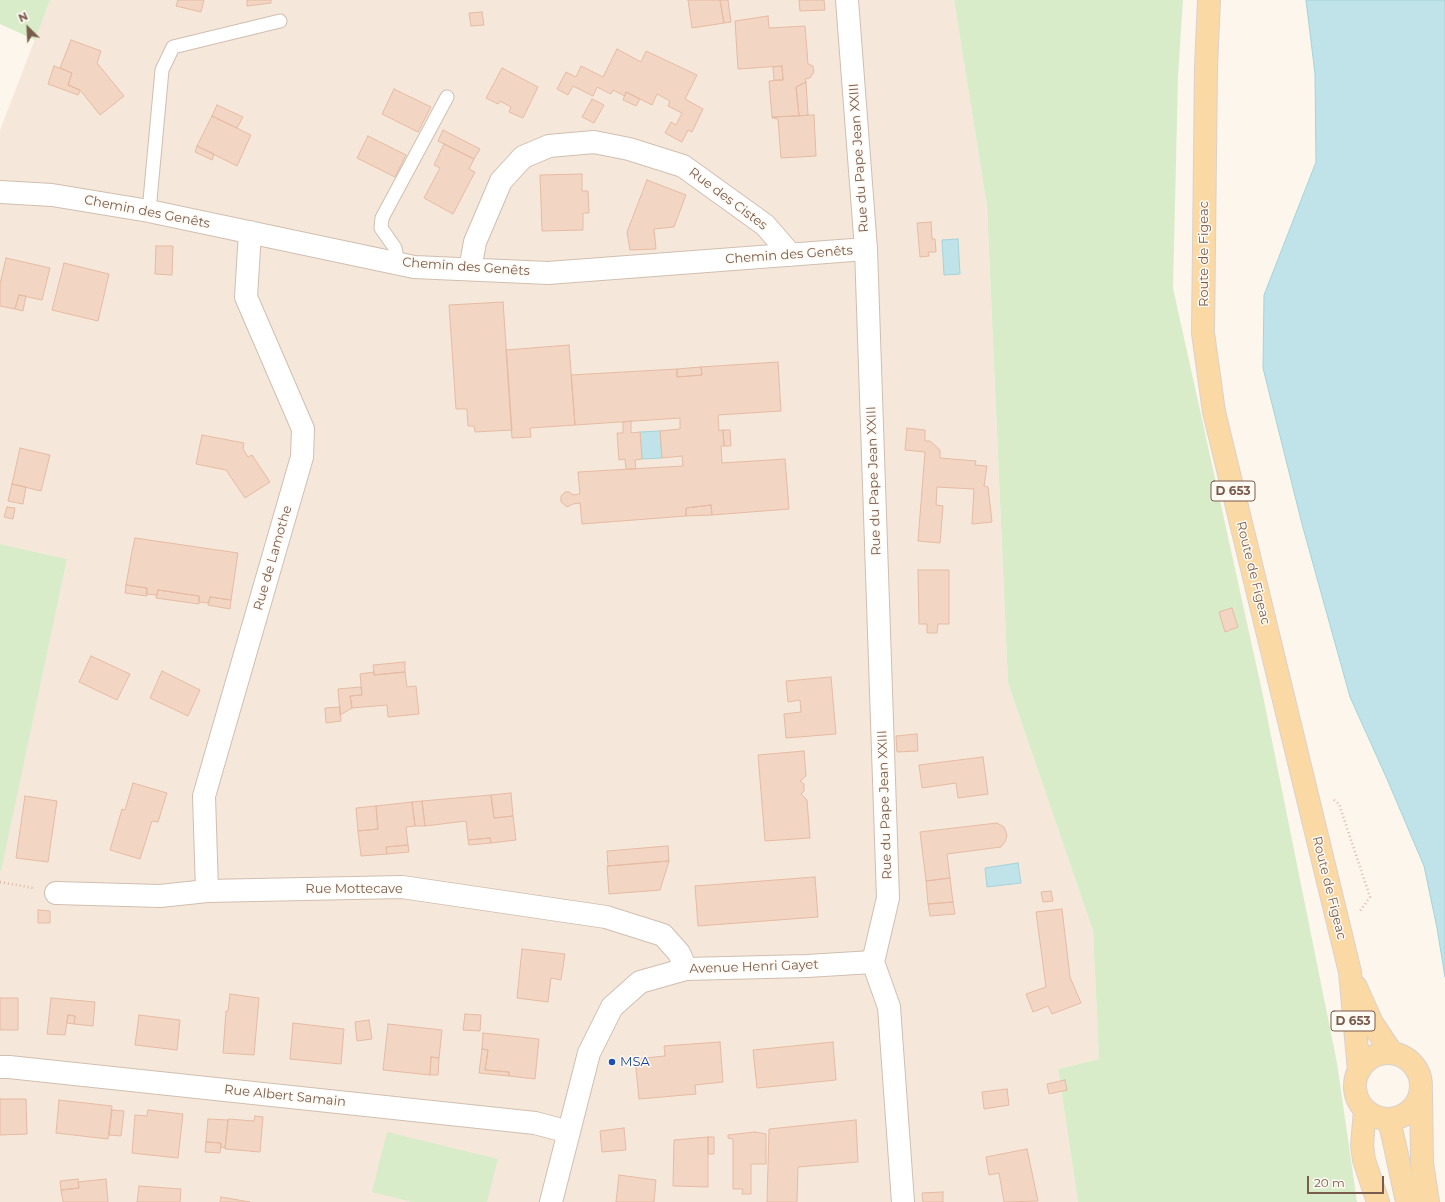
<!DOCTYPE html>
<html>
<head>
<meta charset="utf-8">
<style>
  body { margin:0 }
  #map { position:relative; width:1445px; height:1202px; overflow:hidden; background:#fdf6ec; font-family:Montserrat,sans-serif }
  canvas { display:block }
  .north { position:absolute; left:8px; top:8px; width:40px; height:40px; -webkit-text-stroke:3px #fffaf3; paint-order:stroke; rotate:336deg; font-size:11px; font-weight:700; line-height:16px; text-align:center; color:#7a5c4d }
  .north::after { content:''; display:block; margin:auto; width:14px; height:18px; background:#7a5c4d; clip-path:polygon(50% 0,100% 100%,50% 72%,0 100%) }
  .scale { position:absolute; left:1307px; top:1176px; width:77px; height:18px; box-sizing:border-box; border:2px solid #7a5c4d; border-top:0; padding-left:5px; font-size:12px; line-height:14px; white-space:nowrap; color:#7a5c4d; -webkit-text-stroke:3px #fffaf3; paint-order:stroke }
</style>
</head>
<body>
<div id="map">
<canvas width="1445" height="1202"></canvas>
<div class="north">N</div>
<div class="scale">20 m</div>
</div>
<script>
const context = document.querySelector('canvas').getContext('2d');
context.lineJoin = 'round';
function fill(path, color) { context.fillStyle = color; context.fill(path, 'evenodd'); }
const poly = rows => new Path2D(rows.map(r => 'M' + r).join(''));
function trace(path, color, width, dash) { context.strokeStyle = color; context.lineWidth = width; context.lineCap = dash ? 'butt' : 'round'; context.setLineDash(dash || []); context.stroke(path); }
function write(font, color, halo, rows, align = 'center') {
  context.font = font + ' Montserrat,sans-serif'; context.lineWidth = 3; context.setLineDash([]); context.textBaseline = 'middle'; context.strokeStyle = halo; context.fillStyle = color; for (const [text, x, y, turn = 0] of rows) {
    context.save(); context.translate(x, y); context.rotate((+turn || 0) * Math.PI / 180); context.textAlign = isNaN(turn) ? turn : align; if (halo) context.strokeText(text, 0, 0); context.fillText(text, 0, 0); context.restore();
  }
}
fill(poly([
  [50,0,954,0,987,206,1008,683,1093,931,1099,1059,1058,1069,1078,1202,0,1202,0,871,67,559,0,544,0,130]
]), '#f5e8da');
fill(poly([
  [0,0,50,0,35,40,0,24],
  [954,0,1183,0,1178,77,1173,288,1262,691,1337,1063,1357,1202,1078,1202,1058,1069,1099,1059,1093,931,1008,683,987,206],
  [0,544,67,559,1,871,0,871],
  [387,1132,498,1159,487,1202,412,1202,372,1192]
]), '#d8ecc9');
const water = poly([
  [1306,0,1445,0,1445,977,1437,928,1424,866,1387,779,1350,697,1302,524,1263,368,1264,295,1316,162,1315,74,1306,0],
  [958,239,960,274,944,275,942,240,958,239],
  [660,431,662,458,642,459,640,432,660,431],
  [1018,863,1021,883,987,887,985,868,1018,863]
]);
fill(water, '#bfe3e8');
trace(water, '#a5d3da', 1);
const building = poly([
  [178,0,204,0,201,12,176,6,178,0],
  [247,0,271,0,271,3,247,6,247,0],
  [688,0,720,0,724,23,692,28,688,0],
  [720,0,728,0,731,22,724,23,720,0],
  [799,0,824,0,825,10,800,11,799,0],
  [482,12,484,25,471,26,469,13,482,12],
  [768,16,769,28,805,26,808,64,813,66,814,72,810,78,805,79,806,82,796,87,799,116,772,117,769,81,783,80,782,66,738,69,735,21,768,16],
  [71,40,101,51,97,63,124,96,100,115,80,90,68,85,72,73,60,68,71,40],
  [617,49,641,62,646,51,697,75,685,99,703,109,692,132,688,130,682,142,665,133,671,122,676,125,682,113,668,106,670,101,657,94,652,105,626,92,625,96,613,90,611,94,597,87,593,96,573,86,568,95,557,89,566,72,576,77,581,66,603,77,617,49],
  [54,66,72,73,68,85,80,90,78,95,48,84,54,66],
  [782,66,783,80,774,80,773,67,782,66],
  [502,68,538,87,523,118,509,112,511,107,500,101,498,104,486,98,502,68],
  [806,82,808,115,799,116,796,87,806,82],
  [394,89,431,107,418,132,382,114,394,89],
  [626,92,640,99,636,106,623,100,626,92],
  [592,99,604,105,594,123,582,117,592,99],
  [217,105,243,117,237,128,212,116,217,105],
  [814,115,816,156,781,158,778,119,772,118,772,117,814,115],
  [212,116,251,135,237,166,197,146,212,116],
  [443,130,480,149,474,159,438,141,443,130],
  [368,136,406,155,395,177,357,158,368,136],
  [444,144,474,159,469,169,475,172,453,214,424,198,440,168,434,165,444,144],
  [197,146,214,154,212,160,195,152,197,146],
  [582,174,582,191,588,191,589,213,583,213,583,230,542,231,540,175,582,174],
  [647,180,686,195,674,227,654,229,656,249,630,250,627,232,647,180],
  [931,222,932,239,935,239,936,252,928,252,929,256,920,257,917,223,931,222],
  [156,246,173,246,172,275,155,274,156,246],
  [6,258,50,268,42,300,19,295,15,309,0,306,0,284,6,258],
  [64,263,109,274,98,321,52,310,64,263],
  [19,295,26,296,23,311,15,309,19,295],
  [503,302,512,430,475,432,474,426,468,426,467,409,456,409,449,305,503,302],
  [569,345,575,425,530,428,531,437,512,438,506,350,569,345],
  [778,362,781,411,718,415,719,431,723,430,724,446,721,446,722,463,785,459,789,509,712,515,711,505,686,508,686,516,582,524,580,503,573,504,567,507,561,502,561,496,565,492,569,492,573,495,580,494,578,472,683,466,682,456,662,458,660,431,680,429,680,418,575,425,571,375,677,369,677,377,702,375,701,367,778,362],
  [701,367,702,375,677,377,677,369,701,367],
  [631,421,631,433,640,432,642,459,635,460,636,469,626,469,625,459,619,460,617,433,623,433,623,422,631,421],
  [907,428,925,430,925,441,930,441,940,450,940,458,976,461,975,465,987,466,984,486,988,487,992,522,972,524,974,489,937,487,936,505,943,506,940,543,918,541,925,452,905,450,907,428],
  [723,430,730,430,731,446,724,446,723,430],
  [202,435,244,443,243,449,248,457,252,455,270,482,245,498,226,470,196,464,202,435],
  [20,448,50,455,41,491,12,484,20,448],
  [12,484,26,487,23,504,8,501,12,484],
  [711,505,712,515,686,516,686,508,711,505],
  [7,507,15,508,13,519,4,517,7,507],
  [135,538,238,553,231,600,210,597,209,603,199,602,199,596,158,590,157,595,146,594,147,588,126,585,132,551,135,538],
  [918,570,949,570,949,624,938,624,937,633,927,633,927,624,919,624,918,570],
  [126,585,147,588,147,596,125,593,126,585],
  [158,590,199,596,199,604,156,598,158,590],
  [210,597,231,600,230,609,208,605,210,597],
  [1232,608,1238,627,1225,632,1219,612,1232,608],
  [91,656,130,674,117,700,79,682,91,656],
  [405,662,405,672,374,675,373,665,405,662],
  [162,671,200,690,188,716,150,698,162,671],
  [374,672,374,675,405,672,407,687,416,686,419,714,388,717,387,705,352,708,350,696,362,695,360,674,374,672],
  [831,677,836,734,786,738,784,714,801,712,800,700,788,702,786,681,831,677],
  [361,687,362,695,350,696,352,708,340,715,338,689,361,687],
  [340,707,341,721,326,723,325,708,340,707],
  [917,734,918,751,897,752,896,736,917,734],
  [804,751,806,776,800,781,804,784,804,791,801,794,807,800,810,838,765,841,758,755,804,751],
  [983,757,988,794,958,798,956,783,922,788,919,765,983,757],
  [133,783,167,793,158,822,152,821,140,859,110,850,122,809,125,810,133,783],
  [511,793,513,816,494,818,491,795,511,793],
  [491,795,494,818,513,816,516,840,491,843,490,838,468,840,466,821,425,826,422,801,491,795],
  [25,796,57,801,48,862,16,858,25,796],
  [422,801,425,826,415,826,412,802,422,801],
  [412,802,415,826,406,827,408,845,386,847,387,854,361,856,358,831,378,829,376,806,412,802],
  [376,806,378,829,358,831,356,808,376,806],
  [997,823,1004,827,1007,835,1005,842,1001,847,947,854,950,878,926,881,920,832,997,823],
  [490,838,491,843,469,845,468,840,490,838],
  [408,845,409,852,387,854,386,847,408,845],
  [668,846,669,861,608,866,607,851,668,846],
  [669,861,660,890,609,894,607,866,669,861],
  [815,877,818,917,698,926,695,886,815,877],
  [950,878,953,902,928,904,926,881,950,878],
  [1051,891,1053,901,1043,902,1041,892,1051,891],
  [953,902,955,914,930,916,928,904,953,902],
  [1062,909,1070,977,1081,1003,1052,1014,1048,1006,1033,1012,1026,994,1046,987,1036,912,1062,909],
  [38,910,50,911,50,923,38,923,38,910],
  [522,949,565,954,561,980,551,978,548,1002,517,998,522,949],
  [230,994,259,998,254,1055,223,1053,226,1011,228,1011,230,994],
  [0,998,18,998,18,1030,0,1030,0,998],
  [51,998,95,1002,93,1026,74,1024,75,1016,68,1015,65,1035,47,1034,51,998],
  [465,1014,481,1015,480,1031,463,1030,465,1014],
  [68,1015,75,1016,74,1024,67,1023,68,1015],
  [139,1015,180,1020,177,1050,135,1045,139,1015],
  [369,1020,372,1039,357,1041,355,1022,369,1020],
  [293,1023,344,1029,341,1064,290,1059,293,1023],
  [388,1024,442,1030,439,1058,431,1057,430,1075,383,1070,388,1024],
  [483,1033,539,1039,535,1079,509,1076,509,1072,485,1070,488,1050,482,1049,483,1033],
  [720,1042,723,1082,695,1085,696,1094,639,1099,635,1059,665,1056,664,1046,720,1042],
  [833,1042,836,1080,757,1088,753,1050,833,1042],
  [482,1049,488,1050,485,1070,509,1072,509,1076,479,1073,482,1049],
  [431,1057,439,1058,438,1075,430,1075,431,1057],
  [1065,1080,1067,1090,1049,1094,1047,1084,1065,1080],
  [1007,1089,1009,1105,984,1109,982,1092,1007,1089],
  [0,1099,26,1099,27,1134,0,1135,0,1099],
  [59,1100,112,1106,108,1139,56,1133,59,1100],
  [112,1110,124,1111,121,1136,109,1135,112,1110],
  [148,1110,183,1114,178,1158,132,1153,135,1115,147,1116,148,1110],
  [255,1116,263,1117,260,1152,225,1149,228,1119,254,1121,255,1116],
  [208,1119,228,1120,225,1148,221,1147,221,1143,206,1142,208,1119],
  [856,1120,858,1162,798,1167,797,1202,767,1202,769,1129,856,1120],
  [624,1128,626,1150,602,1152,600,1131,624,1128],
  [755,1132,766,1134,766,1164,751,1164,751,1194,742,1194,743,1189,733,1189,733,1139,728,1138,728,1135,755,1132],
  [708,1137,714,1137,714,1154,708,1154,708,1137],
  [708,1137,708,1187,673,1186,674,1140,708,1137],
  [206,1142,221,1143,220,1153,205,1152,206,1142],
  [1027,1149,1038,1201,1004,1202,999,1173,989,1175,986,1157,1027,1149],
  [619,1175,656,1180,654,1202,616,1202,619,1175],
  [78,1179,79,1188,61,1190,60,1181,78,1179],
  [106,1179,108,1202,63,1202,61,1190,79,1188,78,1182,106,1179],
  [139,1186,181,1189,180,1202,137,1202,139,1186],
  [943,1192,943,1202,923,1202,922,1193,943,1192],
  [221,1197,250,1202,220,1202,221,1197]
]);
fill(building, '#f3d5c3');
trace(building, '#e6bba3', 1);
const service = poly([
  [149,211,162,70,173,47,280,21],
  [398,263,395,248,381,228,382,218,447,97]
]);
const minor = poly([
  [0,192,52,195,149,211,414,267,548,273,866,249],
  [470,269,475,242,501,181,523,157,549,146,594,142,629,149,683,166,765,225,791,255],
  [207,891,204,796,302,457,303,429,246,297,250,232],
  [56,893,160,896,207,891,402,887,606,917,663,935,679,953,686,969],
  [0,1067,9,1067,535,1123,569,1132],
  [551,1202,589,1053,612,1007,640,982,686,969,807,966,873,962]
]);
const tertiary = poly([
  [847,0,866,249,888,898,873,962,889,1007,903,1202]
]);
const primary = poly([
  [1209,0,1206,67,1203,333,1214,412,1350,972,1359,1071],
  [1356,987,1372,1023,1392,1053],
  '1355 1086a33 33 0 1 1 66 0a33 33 0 1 1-66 0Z',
  [1421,1093,1422,1163,1428,1202],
  [1365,1110,1362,1145,1364,1160,1378,1202],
  [1389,1120,1395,1146,1407,1202]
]);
trace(service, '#d1beb0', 15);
trace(minor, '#d1beb0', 24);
trace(tertiary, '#d1beb0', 24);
trace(primary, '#dad1cd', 24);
trace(poly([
  [1334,800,1339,804,1370,897,1360,911],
  [0,882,33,888]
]), '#d9b8a5', 2.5, [1, 3]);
trace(service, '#fff', 13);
trace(minor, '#fff', 22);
trace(tertiary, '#fff', 22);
trace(primary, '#fbd9a5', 22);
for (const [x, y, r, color] of [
  [612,1062,4,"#1a4fb4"]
]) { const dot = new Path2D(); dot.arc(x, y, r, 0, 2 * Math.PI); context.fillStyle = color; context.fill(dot); trace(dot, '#fffaf3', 1.5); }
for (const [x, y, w] of [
  [1233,491,44],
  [1353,1021,44]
]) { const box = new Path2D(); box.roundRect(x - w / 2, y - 10, w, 20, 3); context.fillStyle = '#fffaf3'; context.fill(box); trace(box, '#7a5c4d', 1); }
write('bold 12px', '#7a5c4d', null, [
  ["D 653",1233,491],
  ["D 653",1353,1021]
]);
write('13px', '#7a5c4d', '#fffaf3', [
  ["Rue du Pape Jean XXIII",859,158,-94],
  ["Rue des Cistes",728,199,37],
  ["Chemin des Genêts",147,212,11],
  ["Route de Figeac",1204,254,-90],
  ["Chemin des Genêts",789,255,-4],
  ["Chemin des Genêts",466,267,4],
  ["Rue du Pape Jean XXIII",874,481,-92],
  ["Rue de Lamothe",273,558,-74],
  ["Route de Figeac",1253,573,76],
  ["Rue du Pape Jean XXIII",885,805,-92],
  ["Route de Figeac",1329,888,76],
  ["Rue Mottecave",354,889],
  ["Avenue Henri Gayet",754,967,-2],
  ["Rue Albert Samain",285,1096,6]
]);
write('13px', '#164399', '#fffaf3', [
  ["MSA",620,1062]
], 'left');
</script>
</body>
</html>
